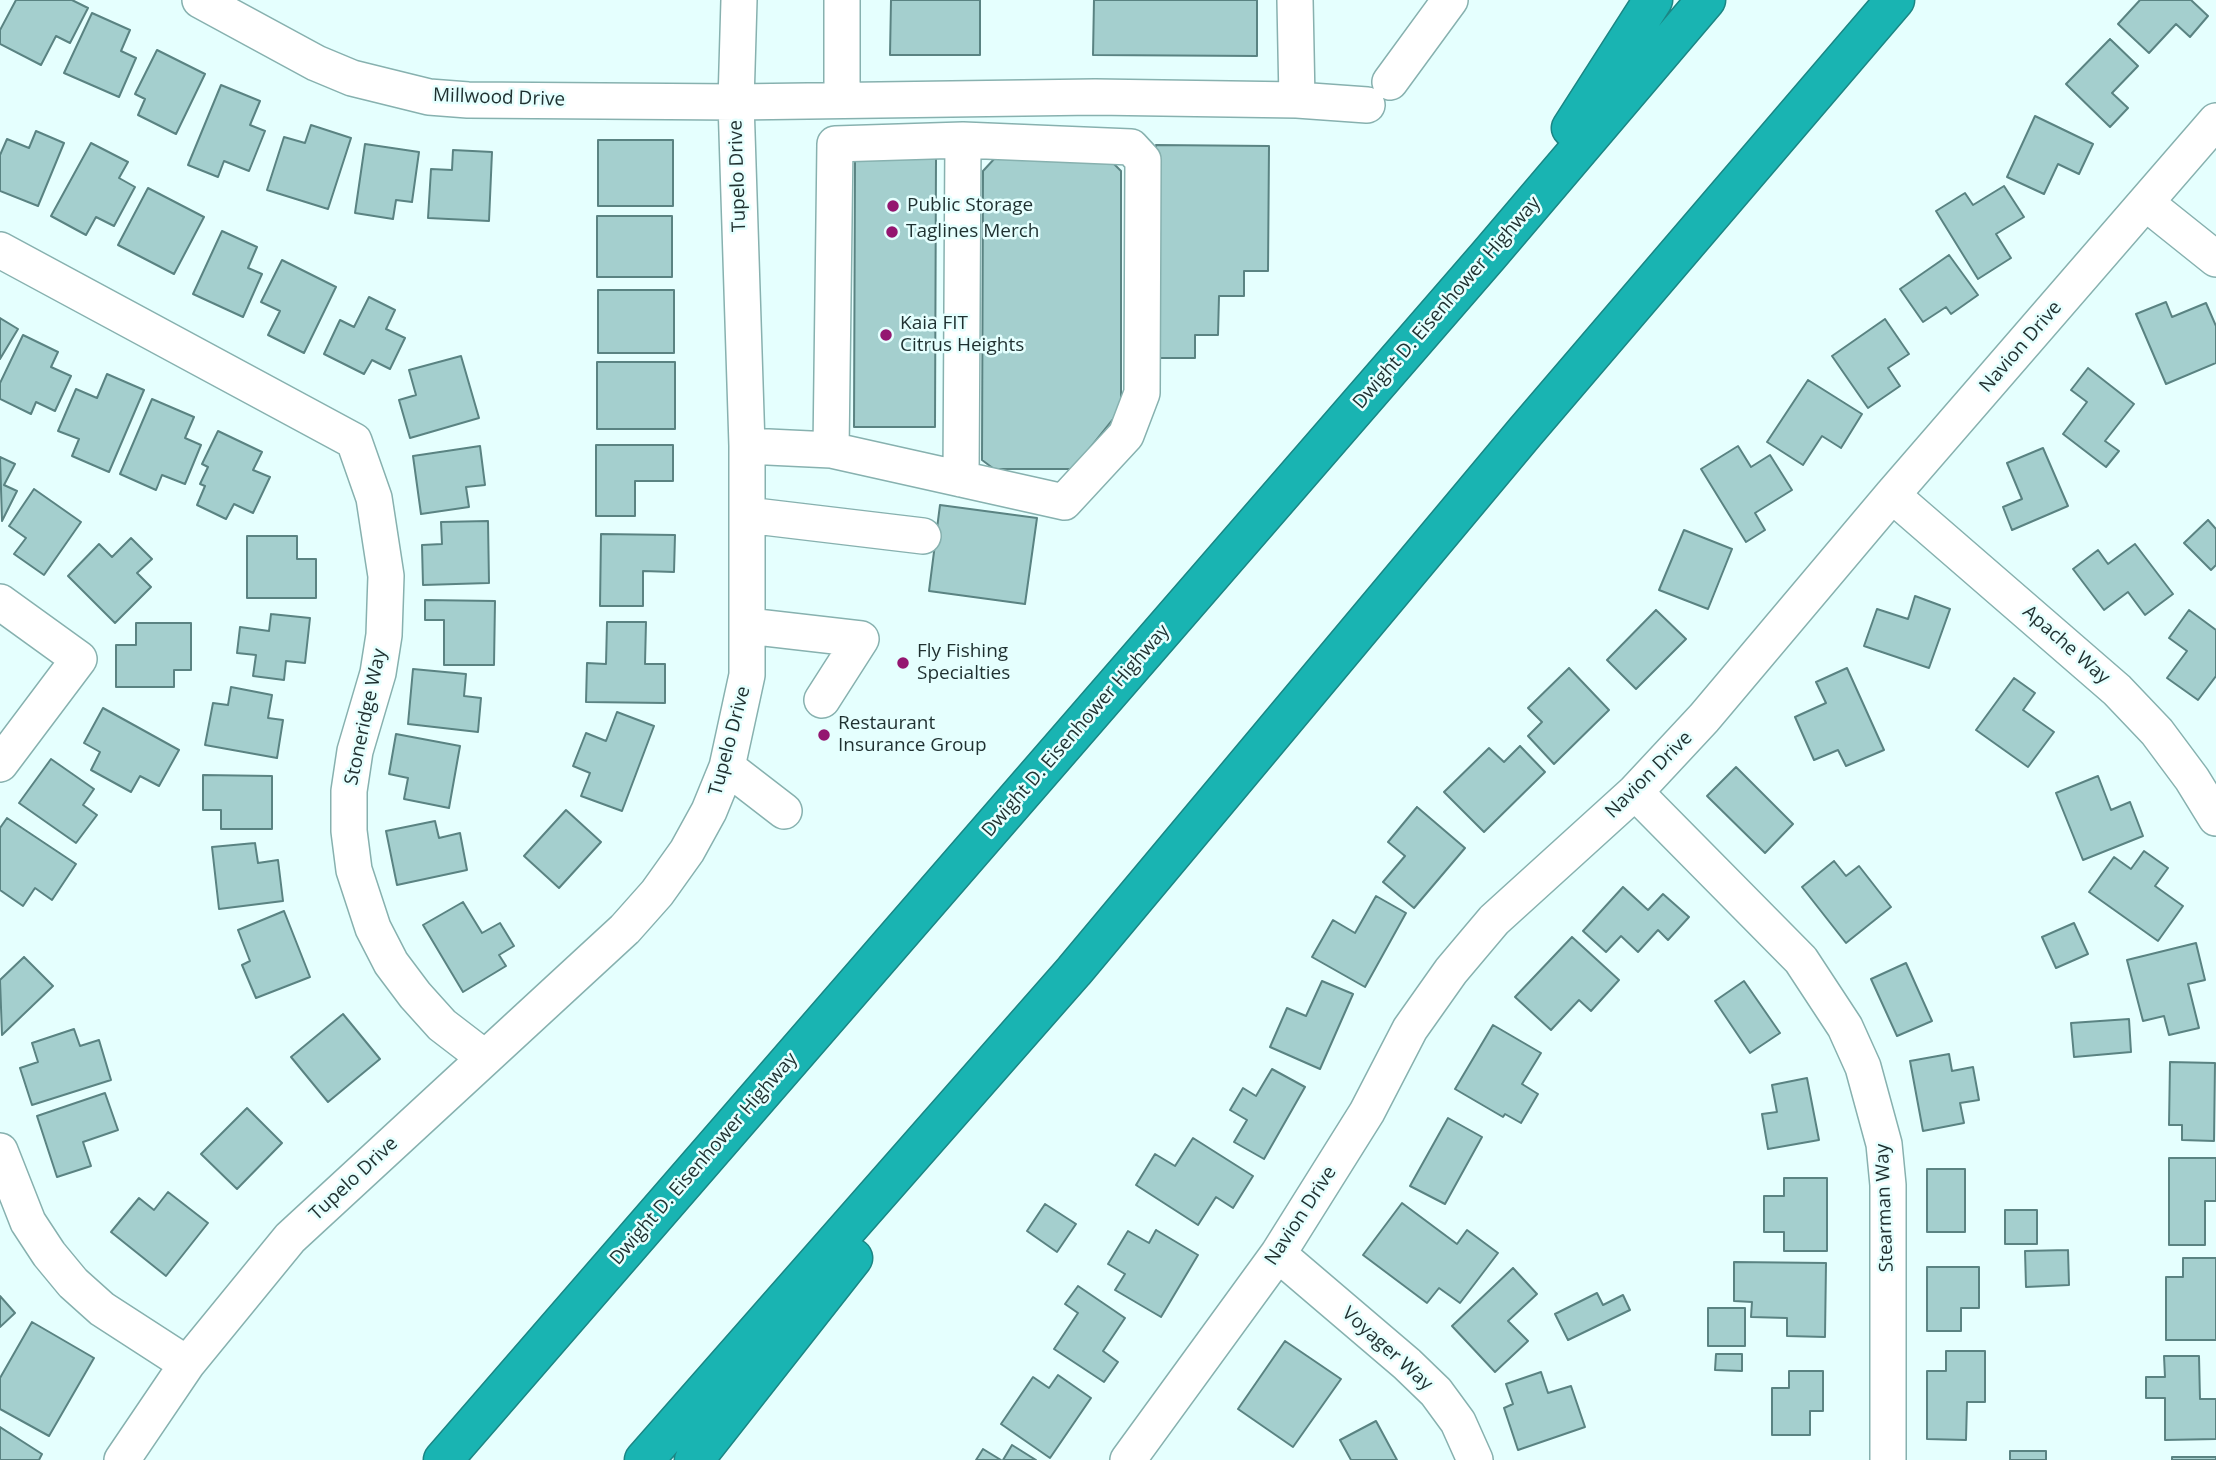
<!DOCTYPE html>
<html>
<head>
<meta charset="utf-8">
<style>
  body { margin:0 }
  canvas { display:block; background:#e5fffe }
</style>
</head>
<body>
<canvas width="2216" height="1460"></canvas>
<script>
const context = document.querySelector('canvas').getContext('2d');
context.lineJoin = 'round';
function fill(path, color) { context.fillStyle = color; context.fill(path, 'evenodd'); }
const poly = rows => new Path2D(rows.map(r => 'M' + r).join(''));
function trace(path, color, width, dash) { context.strokeStyle = color; context.lineWidth = width; context.lineCap = dash ? 'butt' : 'round'; context.setLineDash(dash || []); context.stroke(path); }
function write(font, color, halo, rows, align = 'center') {
  context.font = font + ' "Open Sans",sans-serif'; context.lineWidth = 5; context.setLineDash([]); context.textBaseline = 'middle'; context.strokeStyle = halo; context.fillStyle = color; for (const [text, x, y, turn = 0] of rows) {
    context.save(); context.translate(x, y); context.rotate((+turn || 0) * Math.PI / 180); context.textAlign = isNaN(turn) ? turn : align; if (halo) context.strokeText(text, 0, 0); context.fillText(text, 0, 0); context.restore();
  }
}
const building = poly([
  [16,0,72,0,88,8,70,43,56,36,41,65,0,44,0,30,16,0],
  [891,0,980,0,980,55,890,55,891,0],
  [1094,0,1257,0,1257,56,1093,55,1094,0],
  [2140,0,2191,0,2208,16,2190,37,2176,24,2149,53,2118,24,2140,0],
  [92,13,130,30,121,51,136,58,119,97,64,73,92,13],
  [2110,39,2138,66,2112,93,2128,108,2110,127,2066,84,2110,39],
  [157,50,205,74,176,134,138,115,145,99,135,94,157,50],
  [221,85,260,101,250,125,265,131,249,171,224,161,218,177,188,165,221,85],
  [2035,116,2093,144,2079,174,2058,164,2044,194,2007,177,2035,116],
  [311,125,351,138,328,209,267,190,284,137,305,143,311,125],
  [36,131,64,143,38,206,0,191,0,155,7,139,29,148,36,131],
  [598,140,673,140,673,206,598,206,598,140],
  [91,143,128,162,119,178,135,187,114,226,96,217,86,235,51,216,91,143],
  [365,144,419,152,412,202,396,200,393,219,355,213,365,144],
  [1156,145,1269,146,1268,271,1244,271,1244,296,1219,296,1218,335,1195,335,1195,358,1155,358,1156,145],
  [453,150,492,152,489,221,428,218,431,169,452,170,453,150],
  [855,157,936,157,935,427,854,427,855,157],
  [995,158,1110,160,1121,171,1121,409,1073,469,994,469,982,460,983,171,995,158],
  [2004,186,2024,217,1996,234,2011,258,1978,279,1936,211,1965,193,1973,205,2004,186],
  [148,188,204,217,174,274,118,245,148,188],
  [597,216,672,216,672,277,597,277,597,216],
  [222,231,257,247,248,268,262,274,243,317,193,294,222,231],
  [1949,255,1978,295,1951,314,1946,307,1923,322,1900,289,1949,255],
  [282,260,336,287,304,353,268,335,280,311,261,302,282,260],
  [598,290,674,290,674,353,598,353,598,290],
  [369,297,395,310,386,329,405,338,390,369,372,360,364,374,324,354,340,320,354,327,369,297],
  [2166,302,2172,317,2206,303,2216,326,2216,363,2166,384,2136,314,2166,302],
  [0,318,18,329,0,359,0,318],
  [1885,319,1909,354,1888,368,1900,386,1868,408,1832,356,1885,319],
  [23,335,58,352,51,367,71,376,55,411,36,402,31,414,0,399,0,383,23,335],
  [461,356,479,418,410,438,399,400,416,395,409,370,461,356],
  [597,362,675,362,675,429,597,429,597,362],
  [2088,368,2134,404,2105,441,2119,451,2106,467,2063,434,2087,402,2071,390,2088,368],
  [107,374,144,390,109,472,72,456,79,439,58,431,76,389,97,398,107,374],
  [1808,380,1862,414,1841,448,1822,436,1803,465,1767,442,1808,380],
  [152,399,194,417,185,438,201,445,185,484,162,475,156,490,120,474,152,399],
  [218,431,262,452,253,470,270,477,253,513,234,504,226,519,197,505,205,486,200,484,208,467,202,464,218,431],
  [596,445,673,445,673,481,635,481,635,516,596,516,596,445],
  [480,446,485,485,466,487,469,507,421,514,413,456,480,446],
  [1738,446,1751,467,1770,455,1792,490,1755,513,1765,530,1746,542,1701,469,1738,446],
  [2043,448,2068,506,2012,530,2003,507,2022,499,2007,463,2043,448],
  [0,457,15,464,4,485,17,491,2,521,0,457],
  [34,489,81,522,44,575,14,554,26,538,9,526,34,489],
  [940,505,1037,518,1025,604,929,591,940,505],
  [2208,520,2216,529,2216,565,2211,570,2184,543,2208,520],
  [488,521,489,583,423,585,422,545,442,544,441,522,488,521],
  [1684,530,1732,549,1708,609,1659,590,1684,530],
  [601,534,675,535,674,572,643,571,643,606,600,606,601,534],
  [247,536,297,536,297,559,316,559,316,598,247,598,247,536],
  [131,538,152,559,137,573,151,587,115,623,68,576,99,544,112,557,131,538],
  [2135,544,2173,594,2145,615,2128,592,2104,610,2073,569,2098,550,2108,564,2135,544],
  [1915,596,1950,609,1929,668,1864,646,1877,609,1908,619,1915,596],
  [425,600,495,601,494,665,444,665,444,620,425,620,425,600],
  [1656,610,1686,639,1636,689,1607,660,1656,610],
  [2189,610,2216,630,2216,676,2198,700,2167,678,2187,651,2169,638,2189,610],
  [271,614,310,618,305,663,286,661,284,680,253,676,256,655,237,653,240,627,269,631,271,614],
  [607,622,646,622,645,664,665,664,665,703,586,702,587,663,606,664,607,622],
  [136,623,191,623,191,670,174,670,174,687,116,687,116,645,136,645,136,623],
  [1569,668,1609,710,1554,764,1528,736,1542,722,1528,708,1569,668],
  [1847,668,1884,750,1846,766,1838,750,1814,760,1795,717,1826,703,1816,682,1847,668],
  [413,669,466,674,464,696,481,698,478,732,408,724,413,669],
  [2014,678,2035,693,2023,710,2054,732,2028,767,1976,730,2014,678],
  [231,687,272,695,268,718,283,720,277,758,205,745,213,703,228,705,231,687],
  [103,708,179,750,159,786,140,776,131,792,91,770,100,752,84,743,103,708],
  [617,712,654,726,622,811,581,796,590,773,573,766,586,733,606,741,617,712],
  [396,734,460,746,449,808,404,799,408,778,389,774,396,734],
  [1520,746,1545,772,1484,832,1444,792,1489,748,1504,762,1520,746],
  [51,759,94,789,83,805,97,815,76,843,19,803,51,759],
  [1736,767,1793,824,1765,853,1707,796,1736,767],
  [203,775,272,776,272,829,221,829,221,810,203,810,203,775],
  [2098,776,2111,810,2130,802,2143,836,2083,860,2056,793,2098,776],
  [1417,807,1465,848,1414,908,1383,882,1405,856,1388,842,1417,807],
  [566,810,601,842,559,888,524,856,566,810],
  [7,818,76,864,52,900,35,888,23,906,0,890,0,828,7,818],
  [435,821,439,838,460,833,467,870,397,885,386,831,435,821],
  [255,843,258,863,278,860,283,901,219,909,212,847,255,843],
  [2144,851,2168,868,2155,886,2183,906,2158,941,2089,892,2114,857,2131,869,2144,851],
  [1834,861,1846,876,1859,866,1891,907,1846,943,1802,887,1834,861],
  [1623,887,1648,910,1663,894,1689,917,1668,940,1658,930,1638,952,1621,936,1606,952,1583,931,1623,887],
  [1376,896,1406,913,1365,987,1312,957,1333,920,1355,933,1376,896],
  [463,902,482,933,500,923,514,946,499,955,506,966,463,992,423,925,463,902],
  [284,911,310,977,256,998,242,965,250,961,238,930,284,911],
  [2074,923,2088,954,2056,968,2042,937,2074,923],
  [1572,937,1619,980,1591,1011,1579,1000,1551,1030,1515,997,1572,937],
  [2196,943,2205,980,2188,984,2199,1028,2169,1035,2164,1016,2143,1021,2127,960,2196,943],
  [24,957,53,986,2,1035,0,980,24,957],
  [1906,963,1932,1021,1897,1036,1871,979,1906,963],
  [1322,981,1353,994,1320,1069,1270,1047,1287,1008,1306,1016,1322,981],
  [1744,981,1780,1033,1750,1053,1715,1001,1744,981],
  [343,1014,380,1059,328,1102,291,1057,343,1014],
  [2129,1019,2131,1052,2074,1057,2071,1023,2129,1019],
  [1493,1025,1541,1053,1522,1084,1538,1094,1521,1123,1505,1114,1503,1117,1455,1089,1493,1025],
  [74,1029,80,1046,99,1040,111,1080,32,1105,20,1068,38,1062,32,1043,74,1029],
  [1949,1054,1952,1071,1973,1067,1979,1100,1960,1103,1964,1123,1923,1131,1910,1061,1949,1054],
  [2170,1062,2215,1063,2214,1141,2182,1140,2182,1125,2169,1125,2170,1062],
  [1272,1069,1305,1087,1264,1159,1234,1142,1247,1120,1230,1110,1243,1088,1256,1096,1272,1069],
  [1807,1078,1819,1140,1768,1149,1762,1114,1777,1112,1772,1085,1807,1078],
  [105,1093,118,1130,83,1142,91,1166,57,1177,37,1116,105,1093],
  [247,1108,282,1143,237,1189,201,1154,247,1108],
  [1448,1118,1482,1137,1445,1204,1410,1186,1448,1118],
  [1193,1138,1253,1176,1233,1208,1216,1197,1198,1225,1136,1185,1155,1154,1175,1166,1193,1138],
  [2169,1158,2216,1158,2216,1201,2205,1201,2205,1245,2169,1245,2169,1158],
  [1927,1169,1965,1169,1965,1232,1927,1232,1927,1169],
  [1784,1178,1827,1178,1827,1251,1784,1251,1784,1232,1764,1232,1764,1196,1784,1196,1784,1178],
  [168,1192,208,1223,166,1276,111,1232,139,1198,154,1210,168,1192],
  [1402,1203,1457,1244,1467,1230,1498,1253,1460,1303,1439,1288,1427,1303,1363,1255,1402,1203],
  [1045,1204,1076,1224,1057,1252,1027,1231,1045,1204],
  [2005,1210,2037,1210,2037,1244,2005,1244,2005,1210],
  [1156,1230,1198,1255,1161,1317,1115,1290,1125,1274,1108,1264,1128,1231,1149,1243,1156,1230],
  [2068,1250,2069,1285,2026,1287,2025,1251,2068,1250],
  [2183,1258,2216,1258,2216,1340,2166,1340,2166,1277,2183,1277,2183,1258],
  [1734,1262,1826,1263,1825,1337,1787,1336,1787,1318,1751,1317,1752,1302,1734,1301,1734,1262],
  [1927,1267,1979,1267,1979,1308,1961,1308,1961,1331,1927,1331,1927,1267],
  [1513,1268,1537,1294,1508,1321,1528,1341,1495,1372,1452,1326,1513,1268],
  [1078,1286,1125,1318,1103,1351,1118,1362,1104,1382,1054,1349,1078,1313,1065,1304,1078,1286],
  [1597,1293,1603,1305,1623,1295,1630,1310,1568,1340,1555,1314,1597,1293],
  [0,1296,15,1313,0,1327,0,1296],
  [1708,1308,1745,1308,1745,1346,1708,1346,1708,1308],
  [32,1322,94,1358,49,1436,0,1409,0,1378,32,1322],
  [1285,1341,1341,1379,1293,1447,1238,1409,1285,1341],
  [1946,1351,1985,1351,1985,1402,1967,1402,1966,1440,1927,1439,1927,1371,1946,1371,1946,1351],
  [1716,1354,1742,1354,1742,1371,1715,1370,1716,1354],
  [2164,1356,2199,1356,2200,1399,2216,1399,2216,1439,2165,1440,2165,1398,2146,1398,2146,1377,2165,1377,2164,1356],
  [1789,1371,1823,1371,1823,1411,1810,1411,1810,1435,1772,1435,1772,1388,1789,1388,1789,1371],
  [1541,1372,1548,1393,1571,1386,1585,1427,1518,1450,1504,1408,1513,1404,1506,1384,1541,1372],
  [1058,1375,1091,1398,1050,1458,1001,1424,1033,1377,1049,1388,1058,1375],
  [1376,1421,1397,1460,1351,1460,1340,1440,1376,1421],
  [0,1427,42,1454,39,1460,0,1460,0,1427],
  [1012,1445,1036,1460,1003,1460,1012,1445],
  [983,1449,1001,1460,976,1460,983,1449],
  [2010,1451,2046,1451,2046,1460,2010,1460,2010,1451],
  [2172,1457,2216,1457,2216,1460,2172,1460,2172,1457]
]);
fill(building, '#a4cfce');
trace(building, '#5a8382', 2);
const minor = poly([
  [200,0,316,63,352,78,429,97,468,100,736,102,1095,97,1297,100,1295,0],
  [842,0,842,100],
  [1390,82,1450,0],
  [1297,100,1367,105],
  [2146,203,2216,259],
  [0,250,354,441,374,498,386,576,384,635,378,673,355,751,349,791,349,831,354,870,373,928,391,963,415,995,442,1025,485,1058],
  [747,446,831,450,1064,502,1126,435,1142,393,1143,160,1131,147,963,140,961,479],
  [831,450,835,144,963,140],
  [1892,495,2117,690,2157,732,2192,779,2216,818],
  [747,515,923,536],
  [0,602,79,659,0,764],
  [748,626,861,639,822,700],
  [727,767,784,811],
  [1635,792,1801,960,1845,1027,1863,1067,1884,1144,1888,1185,1888,1460],
  [0,1151,28,1222,49,1254,73,1283,102,1309,187,1364],
  [1278,1254,1407,1364,1436,1392,1458,1422,1475,1460],
  [122,1460,187,1364,290,1238,625,929,657,893,687,851,709,811,727,767,747,675,747,446,736,102,739,0],
  [1128,1460,1278,1254,1367,1112,1410,1029,1451,971,1494,920,1635,792,1704,718,1892,495,2216,121]
]);
const highway = poly([
  [1571,128,1653,0],
  [443,1460,1488,256,1706,0],
  [644,1460,1074,971,1525,432,1895,0],
  [694,1460,853,1258]
]);
trace(minor, '#87b1af', 38);
trace(highway, '#1b8684', 41);
trace(minor, '#fff', 35);
trace(highway, '#19b4b2', 38);
for (const [x, y, r, color] of [
  [893,206,7,"#941670"],
  [892,232,7,"#941670"],
  [886,335,7,"#941670"],
  [903,663,7,"#941670"],
  [824,735,7,"#941670"]
]) { const dot = new Path2D(); dot.arc(x, y, r, 0, 2 * Math.PI); context.fillStyle = color; context.fill(dot); trace(dot, '#e5fffe', 2.5); }
write('19px', '#1f3030', '#e5fffe', [
  ["Millwood Drive",499,98,2],
  ["Tupelo Drive",738,176,-92],
  ["Dwight D. Eisenhower Highway",1447,303,-49],
  ["Navion Drive",2021,347,-49],
  ["Apache Way",2066,645,41],
  ["Stoneridge Way",366,717,-78],
  ["Dwight D. Eisenhower Highway",1076,731,-49],
  ["Tupelo Drive",730,741,-75],
  ["Navion Drive",1649,775,-45],
  ["Dwight D. Eisenhower Highway",704,1159,-49],
  ["Tupelo Drive",354,1179,-43],
  ["Stearman Way",1885,1208,-92],
  ["Navion Drive",1301,1216,-57],
  ["Voyager Way",1387,1349,42]
]);
write('19px', '#1f3030', '#e5fffe', [
  ["Public Storage",907,206],
  ["Taglines Merch",906,232],
  ["Kaia FIT",900,324],
  ["Citrus Heights",900,346],
  ["Fly Fishing",917,652],
  ["Specialties",917,674],
  ["Restaurant",838,724],
  ["Insurance Group",838,746]
], 'left');
</script>
</body>
</html>
